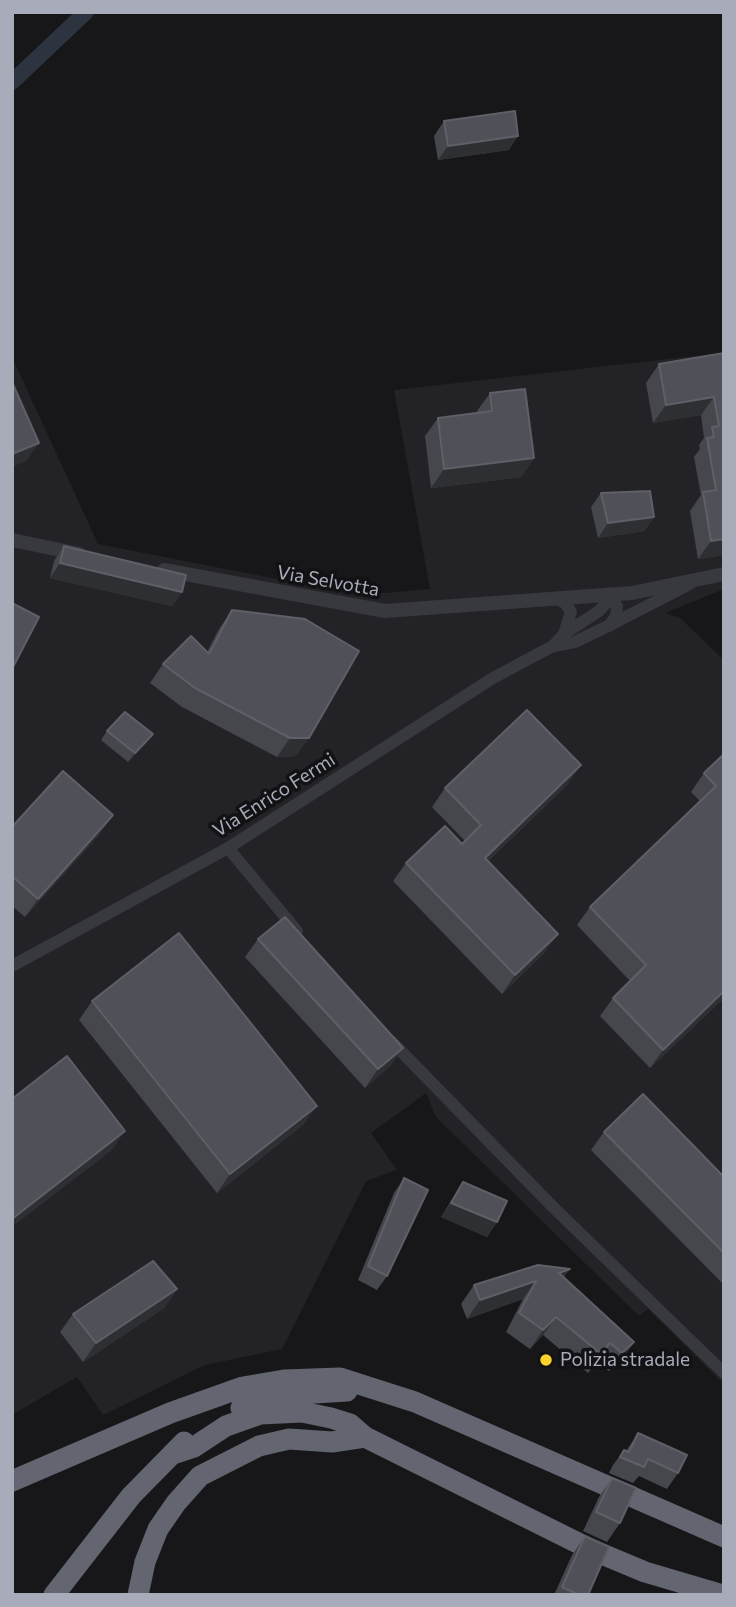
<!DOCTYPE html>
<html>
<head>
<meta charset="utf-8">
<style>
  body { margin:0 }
  #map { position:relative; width:736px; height:1607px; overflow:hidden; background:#171719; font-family:Commissioner,sans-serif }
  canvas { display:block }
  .frame { position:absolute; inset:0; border:14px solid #a8abba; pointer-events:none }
</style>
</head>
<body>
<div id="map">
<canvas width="736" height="1607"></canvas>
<div class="frame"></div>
</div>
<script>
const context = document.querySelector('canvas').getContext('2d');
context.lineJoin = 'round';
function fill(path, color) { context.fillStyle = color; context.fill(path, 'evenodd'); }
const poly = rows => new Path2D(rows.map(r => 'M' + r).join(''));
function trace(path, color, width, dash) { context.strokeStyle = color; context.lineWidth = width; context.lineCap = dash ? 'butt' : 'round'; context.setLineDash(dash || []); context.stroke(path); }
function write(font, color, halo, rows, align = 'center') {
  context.font = font + ' Commissioner,sans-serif'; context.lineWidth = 7; context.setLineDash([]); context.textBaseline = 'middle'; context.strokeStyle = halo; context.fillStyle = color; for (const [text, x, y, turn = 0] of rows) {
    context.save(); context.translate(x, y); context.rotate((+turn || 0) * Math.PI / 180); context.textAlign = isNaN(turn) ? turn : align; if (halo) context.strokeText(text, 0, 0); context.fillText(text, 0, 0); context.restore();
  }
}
fill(poly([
  [721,353,724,589,665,613,680,618,724,660,724,1384,648,1309,639,1316,436,1117,426,1093,371,1133,397,1170,366,1181,282,1349,205,1365,103,1415,77,1377,12,1415,12,357,98,544,323,588,386,593,430,589,394,390]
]), '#232327');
trace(poly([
  [12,82,86,12]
]), '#2c343f', 16);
trace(poly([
  [606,595,617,606,616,616,609,626],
  [555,598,565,603,571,612,564,634],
  [552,647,564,634,599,611,606,603,606,595],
  [228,848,297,931],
  [12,966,228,848,493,678,551,647,575,642,608,626,690,584],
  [391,1041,553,1207,724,1373]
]), '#38383f', 12);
trace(poly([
  [12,540,79,554],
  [164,570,385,611,632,593,724,574]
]), '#38383f', 14);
trace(poly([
  [241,1408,282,1395,347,1391],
  [176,1453,194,1447,226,1426,260,1414,302,1412,331,1418,350,1424,365,1437,590,1549,645,1572,723,1595],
  [12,1481,170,1413,243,1387,284,1380,340,1378,415,1402,724,1537],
  [54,1595,131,1496,184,1442],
  [138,1595,145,1562,158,1529,176,1503,200,1476,259,1446,289,1439,332,1442,365,1437]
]), '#636570', 21);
fill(poly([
  [444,121,509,150,438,160,434,136],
  [724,353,724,555,698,559,690,511,701,495,694,457,700,449,699,445,704,438,701,415,653,423,646,383,659,364],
  [490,393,534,458,521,477,431,488,425,436,438,418,477,413,477,411],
  [601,493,654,517,644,531,598,538,591,507],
  [64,546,182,592,172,606,50,578,54,561],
  [232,610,305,619,296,756,277,757,182,707,150,683,163,664,207,652,219,629],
  [107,731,153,734,146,743,128,762,101,740],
  [724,754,724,998,650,1068,600,1016,613,998,630,981,577,925,590,907,700,801,691,792,704,773],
  [568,784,488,861,545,952,502,994,393,881,406,863,462,844,465,841,432,807,445,788],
  [12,827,100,834,25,917,12,906],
  [258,939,403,1048,390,1066,365,1088,245,957],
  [92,1001,304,1124,217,1193,79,1020],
  [604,1132,724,1177,724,1285,591,1150],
  [404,1178,387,1276,377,1290,358,1280,394,1193],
  [463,1182,497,1222,487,1237,441,1217],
  [564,1278,634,1342,621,1361,609,1371,597,1362,588,1373,543,1335,530,1349,506,1332,523,1299,467,1319,461,1304,474,1285],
  [177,1289,164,1308,83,1362,60,1332,73,1314],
  [638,1433,678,1473,667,1489,639,1476,633,1483,609,1473,613,1465,624,1450,626,1451],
  [612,1478,620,1523,607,1542,583,1531,599,1497],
  [585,1536,588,1595,554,1595,572,1555]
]), '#45474c');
fill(poly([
  [518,136,509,150,438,160,448,146],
  [714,397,701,415,653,423,666,405],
  [39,443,26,461,12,467,12,454],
  [534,458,521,477,431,488,444,469],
  [654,517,644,531,598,538,608,523],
  [724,539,724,555,698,559,711,541],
  [60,563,182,592,172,606,50,578],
  [153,734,146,743,128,762,135,753],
  [290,738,309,738,296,756,277,757],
  [581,765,568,784,472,876,485,858],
  [113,815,100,834,25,917,38,899],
  [558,934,545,952,502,994,515,975],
  [724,991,724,998,650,1068,663,1050],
  [403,1048,390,1066,365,1088,378,1069],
  [317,1106,304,1124,217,1193,230,1174],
  [125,1131,112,1150,12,1227,12,1219],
  [451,1203,497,1222,487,1237,441,1217],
  [570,1269,557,1288,559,1273],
  [536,1281,523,1299,467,1319,480,1300],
  [177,1289,164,1308,83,1362,96,1343],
  [556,1317,543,1335,530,1349,543,1330],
  [634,1342,621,1361,609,1371,622,1353],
  [610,1343,597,1362,588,1373,601,1354]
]), '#2e2f33');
const building = poly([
  [515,111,518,136,448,146,444,121,515,111],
  [724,353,724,539,711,541,703,492,716,490,707,438,714,437,712,427,719,426,714,397,666,405,659,364,724,353],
  [12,382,39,443,12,454,12,382],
  [525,389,534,458,444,469,438,418,492,411,490,393,525,389],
  [650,491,654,517,608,523,601,493,650,491],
  [64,546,186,575,182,592,60,563,64,546],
  [12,603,39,617,12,669,12,603],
  [232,610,305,619,359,651,309,738,290,738,195,688,163,664,191,636,209,654,232,610],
  [527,710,581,765,485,858,558,934,515,975,406,863,445,826,462,844,481,825,445,788,527,710],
  [125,712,153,734,135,753,107,731,125,712],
  [724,754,724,991,663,1050,613,998,646,965,590,907,716,786,704,773,724,754],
  [63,771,113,815,38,899,12,876,12,827,63,771],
  [285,917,403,1048,378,1069,258,939,285,917],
  [179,933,317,1106,230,1174,92,1001,179,933],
  [67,1056,125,1131,12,1219,12,1099,67,1056],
  [643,1094,724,1177,724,1253,604,1132,643,1094],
  [404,1178,428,1190,387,1276,368,1266,404,1178],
  [463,1182,507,1201,497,1222,451,1203,463,1182],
  [153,1261,177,1289,96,1343,73,1314,153,1261],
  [538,1265,570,1269,559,1273,634,1342,622,1353,610,1343,601,1354,556,1317,543,1330,519,1313,536,1281,480,1300,474,1285,538,1265],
  [638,1433,687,1455,678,1473,648,1459,644,1467,620,1457,624,1450,629,1452,638,1433],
  [612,1478,636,1488,620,1523,596,1512,612,1478],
  [585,1536,609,1547,588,1595,579,1595,562,1587,585,1536]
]);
fill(building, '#505158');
trace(building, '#5e5f67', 2);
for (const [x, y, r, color] of [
  [546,1360,7,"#ffd229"]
]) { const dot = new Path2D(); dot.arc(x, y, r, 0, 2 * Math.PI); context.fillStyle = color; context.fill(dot); trace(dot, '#121214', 2.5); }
write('19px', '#a8abba', '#121214', [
  ["Via Selvotta",328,581,10],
  ["Via Enrico Fermi",274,795,-32]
]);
write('19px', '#a8abba', '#121214', [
  ["Polizia stradale",560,1360]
], 'left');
</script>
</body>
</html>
